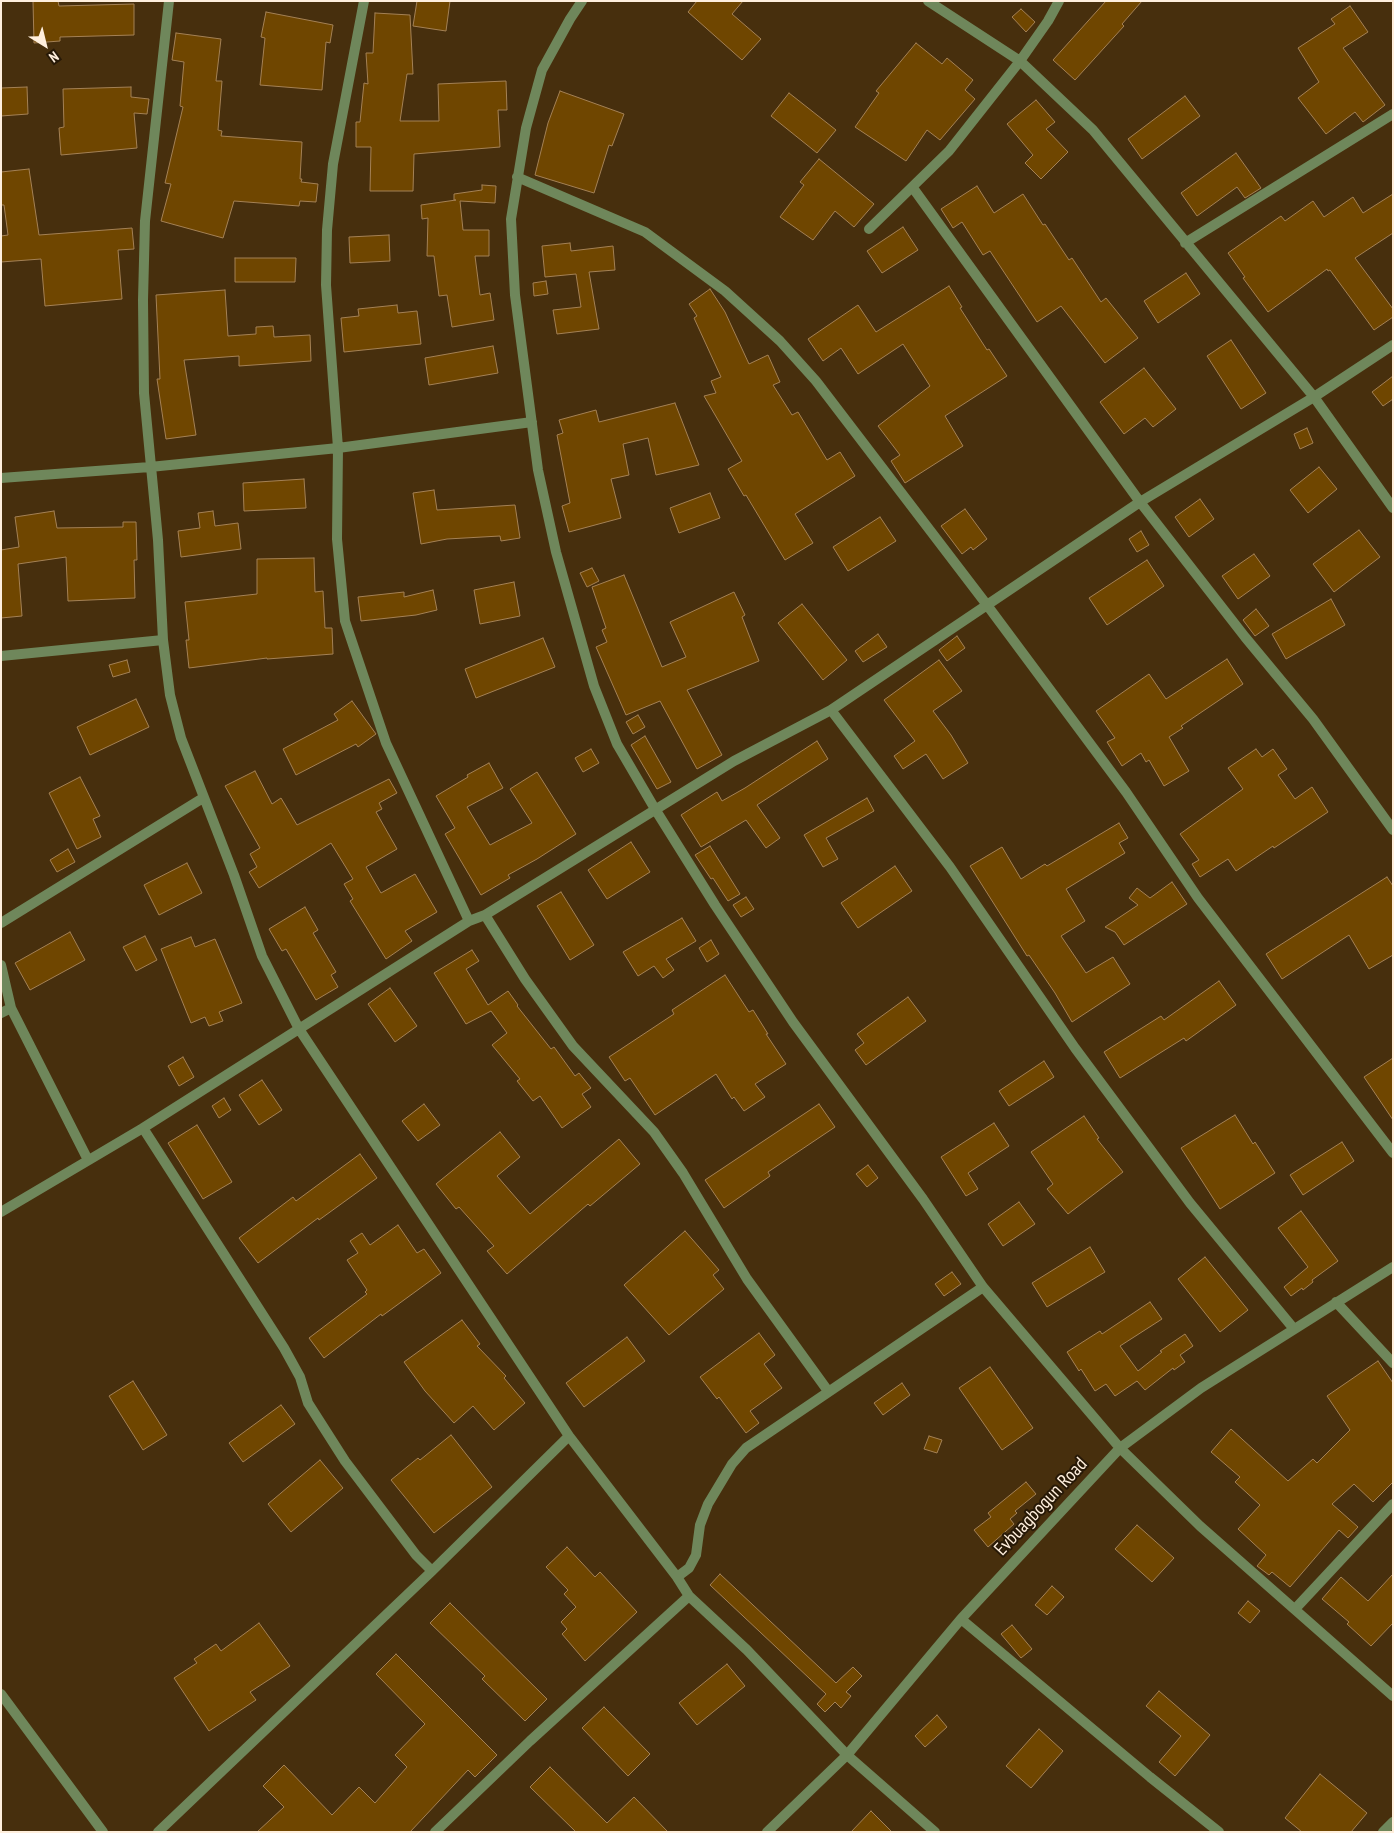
<!DOCTYPE html>
<html>
<head>
<meta charset="utf-8">
<style>
  body { margin:0 }
  #map { position:relative; width:1394px; height:1833px; overflow:hidden; background:#472f0d; font-family:"PT Sans Narrow",sans-serif }
  canvas { display:block }
  .frame { position:absolute; inset:0; border:2px solid #ffefdd; pointer-events:none }
  .north { position:absolute; left:20px; top:20px; width:50px; height:50px; -webkit-text-stroke:4px #271907; paint-order:stroke; rotate:144deg; font-size:14px; font-weight:700; line-height:20px; text-align:center; color:#ffefdd }
  .north::after { content:''; display:block; margin:auto; width:18px; height:22px; background:#ffefdd; clip-path:polygon(50% 0,100% 100%,50% 72%,0 100%) }
</style>
</head>
<body>
<div id="map">
<canvas width="1394" height="1833"></canvas>
<div class="frame"></div>
<div class="north">N</div>
</div>
<script>
const context = document.querySelector('canvas').getContext('2d');
context.lineJoin = 'round';
function fill(path, color) { context.fillStyle = color; context.fill(path, 'evenodd'); }
const poly = rows => new Path2D(rows.map(r => 'M' + r).join(''));
function trace(path, color, width, dash) { context.strokeStyle = color; context.lineWidth = width; context.lineCap = dash ? 'butt' : 'round'; context.setLineDash(dash || []); context.stroke(path); }
function write(font, color, halo, rows, align = 'center') {
  context.font = font + ' "PT Sans Narrow",sans-serif'; context.lineWidth = 4; context.setLineDash([]); context.textBaseline = 'middle'; context.strokeStyle = halo; context.fillStyle = color; for (const [text, x, y, turn = 0] of rows) {
    context.save(); context.translate(x, y); context.rotate((+turn || 0) * Math.PI / 180); context.textAlign = isNaN(turn) ? turn : align; if (halo) context.strokeText(text, 0, 0); context.fillText(text, 0, 0); context.restore();
  }
}
const building = poly([
  [33,1,58,1,59,6,134,4,134,35,60,37,60,41,34,43,33,1],
  [417,1,450,1,446,31,413,26,417,1],
  [697,1,743,1,732,14,761,39,742,60,688,12,697,1],
  [1106,1,1142,1,1122,24,1124,26,1075,80,1053,60,1106,1],
  [1350,6,1368,32,1343,48,1385,105,1363,122,1355,112,1326,134,1298,98,1319,82,1298,48,1335,24,1331,19,1350,6],
  [1021,9,1035,22,1026,32,1012,17,1021,9],
  [266,12,333,25,330,43,326,42,322,90,260,85,265,38,261,37,266,12],
  [375,13,410,15,413,74,407,74,400,121,439,121,438,84,506,81,507,110,498,110,500,147,414,154,413,191,370,191,371,147,356,147,356,122,360,122,364,83,368,84,366,53,373,53,375,13],
  [176,33,221,39,216,81,222,81,218,130,222,131,221,136,302,142,300,179,302,179,301,182,318,184,316,202,300,201,299,206,234,201,223,238,161,221,171,184,165,183,183,107,180,106,184,62,172,60,176,33],
  [916,43,942,64,947,58,973,80,965,90,975,99,940,140,927,130,906,161,855,127,879,93,876,91,916,43],
  [27,87,28,114,1,116,1,88,27,87],
  [131,87,131,97,149,99,147,114,134,113,137,148,61,155,59,128,64,127,63,89,131,87],
  [560,91,624,114,612,146,609,145,594,193,535,175,548,123,560,91],
  [789,93,836,130,817,153,771,116,789,93],
  [1185,96,1200,116,1142,159,1128,139,1185,96],
  [1036,100,1055,122,1046,129,1068,152,1041,179,1025,163,1033,155,1007,124,1036,100],
  [1236,153,1261,188,1245,198,1237,187,1197,216,1181,193,1236,153],
  [819,159,874,204,854,227,835,211,813,240,780,217,804,185,800,182,819,159],
  [29,169,39,235,132,228,134,249,118,250,122,299,45,306,41,259,1,262,1,236,8,235,4,205,1,205,1,172,29,169],
  [482,185,496,186,495,203,460,201,463,230,489,230,489,256,475,256,480,295,490,293,494,320,452,327,447,295,439,296,434,256,427,256,428,218,422,219,421,205,456,200,454,200,454,194,482,190,482,185],
  [977,186,994,213,1023,194,1043,225,1045,224,1069,260,1072,258,1101,302,1106,298,1138,338,1105,363,1061,306,1037,322,990,251,983,255,962,222,953,228,941,209,977,186],
  [1393,194,1393,233,1355,258,1393,309,1393,317,1374,330,1330,270,1328,271,1327,269,1268,312,1243,278,1245,277,1228,253,1281,216,1285,221,1313,201,1324,217,1353,197,1363,213,1393,194],
  [903,227,918,250,882,273,867,251,903,227],
  [389,235,390,261,350,263,349,237,389,235],
  [570,243,571,251,613,246,615,270,589,272,599,329,557,334,553,310,581,307,576,274,545,277,542,246,570,243],
  [235,258,296,258,295,282,235,282,235,258],
  [1186,273,1200,294,1158,323,1144,301,1186,273],
  [546,281,548,294,534,296,533,283,546,281],
  [949,286,962,307,960,308,987,350,989,349,1007,376,945,416,963,446,905,483,891,461,900,455,878,426,930,386,903,344,858,374,841,348,823,361,808,339,858,305,876,332,949,286],
  [710,289,725,312,749,364,768,355,780,382,773,385,792,415,798,412,827,460,840,452,855,476,795,514,813,543,785,560,746,495,744,496,728,469,742,461,704,396,716,393,711,381,721,377,694,318,697,316,689,304,710,289],
  [225,290,228,336,256,334,256,327,273,326,274,337,310,335,311,361,239,366,239,356,184,360,196,435,166,439,157,379,160,379,156,295,225,290],
  [397,305,398,313,417,311,421,344,344,352,341,318,359,316,358,309,397,305],
  [1231,340,1266,393,1241,409,1207,356,1231,340],
  [493,346,498,373,429,385,425,358,493,346],
  [1144,368,1176,409,1153,427,1145,418,1124,434,1100,402,1144,368],
  [1393,376,1393,399,1383,406,1372,392,1393,376],
  [675,403,699,465,656,475,648,438,623,444,629,475,611,479,621,518,569,532,562,506,570,503,557,435,563,433,559,420,596,410,599,422,675,403],
  [1307,428,1313,443,1300,449,1294,434,1307,428],
  [1319,467,1337,489,1308,513,1290,490,1319,467],
  [304,479,306,508,244,511,243,483,304,479],
  [434,490,437,510,515,505,520,538,501,541,500,536,447,539,421,544,413,493,434,490],
  [710,493,720,518,679,533,670,508,710,493],
  [1200,499,1214,519,1189,537,1175,517,1200,499],
  [965,509,987,539,973,550,971,547,962,554,941,526,965,509],
  [54,511,57,528,123,527,123,522,136,522,137,560,134,560,135,598,68,601,66,557,18,564,22,616,1,618,1,550,19,547,15,517,54,511],
  [213,511,215,526,238,523,241,549,181,557,178,531,200,528,198,513,213,511],
  [880,517,896,541,848,571,833,547,880,517],
  [1359,530,1380,557,1334,592,1313,564,1359,530],
  [1141,531,1149,545,1137,552,1129,539,1141,531],
  [1254,554,1270,576,1238,599,1222,576,1254,554],
  [314,558,315,592,323,591,325,628,332,628,333,654,267,659,267,658,189,668,186,640,189,640,185,602,257,594,257,559,314,558],
  [1147,560,1164,586,1107,625,1089,598,1147,560],
  [592,568,599,581,587,587,580,573,592,568],
  [624,575,662,667,686,657,670,622,734,592,745,615,742,617,759,661,687,690,722,755,697,769,660,701,626,715,596,647,607,642,602,630,606,628,592,587,624,575],
  [514,582,520,616,480,624,474,590,514,582],
  [433,590,437,610,416,615,361,621,358,597,404,592,404,597,433,590],
  [1331,599,1345,625,1286,659,1272,634,1331,599],
  [802,604,847,660,823,680,778,623,802,604],
  [1256,609,1269,626,1255,636,1243,620,1256,609],
  [878,634,887,647,863,662,855,651,878,634],
  [957,636,965,648,947,661,939,650,957,636],
  [543,638,555,667,476,698,465,669,543,638],
  [1227,659,1243,684,1181,726,1183,728,1169,737,1189,771,1164,786,1149,760,1146,762,1141,753,1122,766,1107,742,1115,738,1096,711,1149,674,1166,699,1227,659],
  [127,660,130,672,113,677,109,665,127,660],
  [939,660,962,691,933,711,951,735,968,763,943,779,926,754,903,769,894,756,915,741,884,700,939,660],
  [136,699,149,727,90,755,77,727,136,699],
  [352,701,376,734,358,747,356,744,296,775,283,749,338,720,334,714,352,701],
  [638,715,645,727,633,734,626,722,638,715],
  [645,736,671,782,657,789,631,745,645,736],
  [817,741,828,759,757,805,780,838,766,848,746,820,701,847,681,815,717,792,722,801,745,788,817,741],
  [591,749,599,763,583,772,575,758,591,749],
  [1256,749,1262,757,1273,749,1287,769,1278,775,1295,799,1312,787,1328,812,1274,848,1273,846,1236,871,1228,859,1200,877,1192,864,1199,860,1180,834,1243,789,1228,768,1256,749],
  [489,763,503,788,467,807,490,845,532,823,510,789,537,772,576,834,537,859,508,875,510,878,481,895,445,834,455,828,436,796,468,777,467,775,489,763],
  [255,771,272,804,281,798,297,825,389,779,397,793,379,803,382,809,376,812,397,849,366,867,381,893,415,874,437,912,405,931,412,941,386,959,350,901,353,899,344,884,353,879,331,843,259,888,249,872,257,867,250,854,260,848,225,786,255,771],
  [80,777,100,816,93,819,101,837,77,849,49,793,80,777],
  [867,798,874,811,826,838,838,859,823,867,804,835,867,798],
  [1119,823,1128,838,1119,843,1125,853,1066,889,1085,921,1061,936,1086,973,1113,957,1130,984,1072,1022,1055,993,1029,955,1027,956,970,866,1002,847,1021,879,1045,864,1047,866,1119,823],
  [631,842,650,872,607,899,588,870,631,842],
  [710,846,740,894,728,901,713,878,711,879,695,855,710,846],
  [68,849,75,862,57,872,50,860,68,849],
  [187,863,202,893,159,915,144,885,187,863],
  [895,866,912,891,858,928,841,903,895,866],
  [1387,877,1393,886,1393,955,1369,969,1349,935,1282,979,1266,954,1387,877],
  [1172,882,1187,904,1124,945,1115,932,1105,927,1138,905,1129,898,1137,888,1150,898,1172,882],
  [561,892,594,945,570,960,537,906,561,892],
  [746,897,754,909,741,917,733,905,746,897],
  [305,907,318,930,313,933,336,972,331,975,338,987,316,1000,286,949,282,951,269,929,305,907],
  [682,918,696,941,666,959,674,970,663,978,654,966,638,976,623,952,682,918],
  [70,932,85,960,30,990,15,963,70,932],
  [145,936,157,960,136,971,123,947,145,936],
  [191,937,195,947,215,939,242,1003,219,1012,223,1021,209,1026,205,1017,191,1023,161,949,191,937],
  [711,940,719,954,707,962,699,948,711,940],
  [472,950,479,961,466,969,488,1005,508,991,518,1005,517,1006,551,1049,554,1047,575,1076,579,1073,591,1088,582,1094,591,1107,562,1128,540,1096,533,1101,517,1081,520,1079,492,1045,507,1033,491,1011,466,1024,434,973,472,950],
  [725,975,749,1012,753,1010,768,1034,766,1034,786,1064,755,1084,765,1097,744,1111,734,1097,732,1099,716,1074,655,1115,630,1078,625,1081,609,1057,674,1014,672,1010,725,975],
  [1219,981,1236,1005,1186,1041,1184,1038,1120,1078,1104,1052,1161,1016,1164,1020,1219,981],
  [390,988,417,1026,395,1042,368,1004,390,988],
  [908,997,926,1021,866,1065,855,1050,864,1043,857,1034,908,997],
  [183,1057,194,1077,179,1086,168,1066,183,1057],
  [1393,1058,1393,1120,1364,1077,1393,1058],
  [1044,1061,1054,1077,1009,1106,999,1091,1044,1061],
  [262,1080,282,1110,259,1125,239,1095,262,1080],
  [224,1098,231,1110,219,1118,212,1106,224,1098],
  [424,1104,440,1125,418,1141,402,1121,424,1104],
  [819,1104,835,1127,768,1172,770,1176,724,1208,705,1180,819,1104],
  [1235,1115,1253,1144,1255,1142,1275,1173,1220,1209,1181,1148,1235,1115],
  [1084,1116,1099,1138,1097,1139,1123,1172,1068,1214,1047,1189,1053,1184,1031,1152,1084,1116],
  [994,1123,1009,1146,968,1173,978,1189,966,1196,941,1157,994,1123],
  [197,1125,232,1182,203,1199,168,1143,197,1125],
  [500,1132,520,1157,497,1176,530,1214,619,1139,640,1164,590,1206,588,1204,507,1274,487,1251,494,1246,459,1207,456,1209,436,1184,500,1132],
  [1342,1142,1354,1161,1303,1195,1290,1175,1342,1142],
  [360,1154,377,1178,319,1220,318,1218,258,1263,239,1238,293,1197,296,1201,360,1154],
  [868,1165,878,1178,867,1187,856,1174,868,1165],
  [1019,1202,1035,1224,1003,1246,988,1224,1019,1202],
  [1301,1211,1338,1261,1312,1280,1313,1282,1303,1290,1302,1288,1291,1296,1284,1287,1308,1267,1278,1228,1301,1211],
  [398,1225,417,1253,424,1249,441,1273,382,1316,381,1314,324,1358,309,1338,367,1294,365,1292,367,1290,347,1260,358,1253,350,1241,362,1233,370,1245,398,1225],
  [685,1231,719,1270,713,1275,724,1289,669,1335,624,1285,685,1231],
  [1090,1247,1105,1272,1047,1307,1032,1283,1090,1247],
  [1205,1257,1248,1310,1220,1332,1178,1279,1205,1257],
  [952,1272,961,1284,944,1296,935,1284,952,1272],
  [1150,1302,1162,1319,1120,1346,1138,1371,1162,1352,1160,1351,1185,1334,1193,1346,1180,1355,1185,1362,1174,1370,1173,1368,1145,1390,1137,1381,1115,1396,1106,1384,1095,1391,1081,1369,1079,1371,1067,1352,1100,1331,1102,1334,1150,1302],
  [462,1320,480,1344,477,1346,506,1376,504,1378,525,1403,494,1430,473,1406,454,1423,425,1391,404,1362,462,1320],
  [759,1333,775,1355,764,1364,782,1388,750,1411,759,1423,746,1433,719,1397,717,1399,700,1377,759,1333],
  [627,1337,645,1361,584,1407,566,1383,627,1337],
  [1378,1361,1393,1383,1393,1482,1373,1502,1354,1484,1332,1504,1358,1527,1348,1538,1339,1530,1290,1587,1272,1572,1269,1575,1257,1566,1266,1555,1238,1529,1260,1505,1235,1482,1240,1477,1211,1452,1231,1429,1288,1481,1313,1459,1317,1463,1350,1430,1327,1396,1378,1361],
  [990,1367,1033,1428,1002,1450,959,1388,990,1367],
  [133,1381,167,1435,143,1450,109,1396,133,1381],
  [902,1383,910,1395,883,1415,874,1403,902,1383],
  [281,1405,295,1424,243,1462,229,1443,281,1405],
  [451,1435,492,1487,434,1533,391,1480,418,1458,420,1460,451,1435],
  [929,1436,942,1440,937,1453,924,1449,929,1436],
  [320,1460,343,1488,291,1532,268,1504,320,1460],
  [1026,1482,1036,1494,1015,1511,1017,1513,1010,1519,1014,1524,988,1547,974,1530,991,1517,988,1513,1026,1482],
  [1137,1525,1174,1558,1152,1582,1115,1549,1137,1525],
  [567,1547,595,1577,600,1572,637,1612,585,1661,562,1634,567,1629,561,1622,576,1607,564,1594,568,1590,546,1567,567,1547],
  [720,1574,836,1683,853,1667,862,1676,846,1692,851,1696,841,1708,835,1702,825,1712,817,1704,826,1694,710,1585,720,1574],
  [1393,1574,1393,1623,1371,1646,1347,1624,1349,1622,1322,1599,1341,1577,1368,1601,1393,1574],
  [1052,1586,1064,1597,1047,1615,1035,1605,1052,1586],
  [1248,1601,1260,1611,1250,1623,1238,1613,1248,1601],
  [450,1603,547,1699,525,1721,482,1679,485,1676,430,1623,450,1603],
  [259,1623,290,1666,250,1692,256,1700,209,1731,174,1678,197,1663,194,1659,216,1644,221,1651,259,1623],
  [1012,1625,1032,1649,1021,1658,1001,1634,1012,1625],
  [396,1654,497,1755,475,1777,468,1770,410,1832,257,1832,284,1807,263,1786,284,1765,332,1815,359,1787,375,1803,407,1767,395,1755,425,1724,376,1674,396,1654],
  [727,1664,745,1686,697,1725,679,1703,727,1664],
  [1159,1691,1210,1735,1175,1776,1159,1762,1181,1736,1146,1706,1159,1691],
  [604,1707,650,1754,628,1776,582,1728,604,1707],
  [937,1715,947,1727,925,1747,915,1736,937,1715],
  [1039,1729,1063,1751,1031,1788,1006,1766,1039,1729],
  [550,1767,607,1823,634,1797,668,1832,576,1832,530,1787,550,1767],
  [1320,1774,1367,1813,1351,1832,1302,1832,1285,1818,1320,1774],
  [871,1811,892,1832,851,1832,871,1811]
]);
fill(building, '#6f4600');
trace(building, '#a48155', 1);
trace(poly([
  [169,1,145,221,143,300,144,393,158,540,163,640,170,695,181,738,234,875,262,956,299,1029,569,1436,677,1577,689,1596,747,1650,847,1755,935,1832],
  [364,1,333,164,327,230,326,285,338,448,337,539,345,621,386,743,469,921],
  [582,1,570,19,542,70,526,128,511,219,515,295,538,470,556,552,594,686,617,744,655,809,715,905,793,1022,923,1199,983,1287,1120,1448,1200,1526,1393,1696],
  [928,1,1020,61,1093,130,1314,397,1393,508],
  [517,177,645,232,725,291,780,341,816,381,987,605,1126,792,1198,898,1393,1153],
  [913,188,1140,502,1245,637,1313,719,1393,830],
  [869,229,949,151,1020,61,1048,21,1059,1],
  [1185,243,1393,114],
  [1,478,150,467,338,448,532,422],
  [1,656,163,640],
  [831,710,950,867,1075,1048,1190,1203,1294,1329],
  [485,915,525,979,573,1046,654,1132,683,1173,747,1279,828,1391],
  [1,923,203,798],
  [1,965,11,1008,88,1160],
  [1,1013,11,1008],
  [143,1128,284,1348,300,1377,308,1403,345,1461,416,1555,432,1571],
  [1,1212,143,1128,469,921,485,915,734,761,831,710,1140,502,1314,397,1393,345],
  [1336,1302,1393,1363],
  [677,1577,689,1568,696,1555,700,1525,708,1504,732,1464,746,1448,983,1287],
  [1295,1609,1393,1504],
  [961,1619,1150,1777,1219,1832],
  [1,1694,103,1832],
  [158,1832,432,1571,569,1436],
  [435,1832,530,1741,689,1596],
  [767,1832,847,1755,961,1619,1120,1448,1201,1388,1393,1267],
  [1383,1832,1393,1822]
]), '#6f875b', 10);
write('19px', '#ffefdd', '#271907', [
  ["Evbuagbogun Road",1041,1507,-47]
]);
</script>
</body>
</html>
